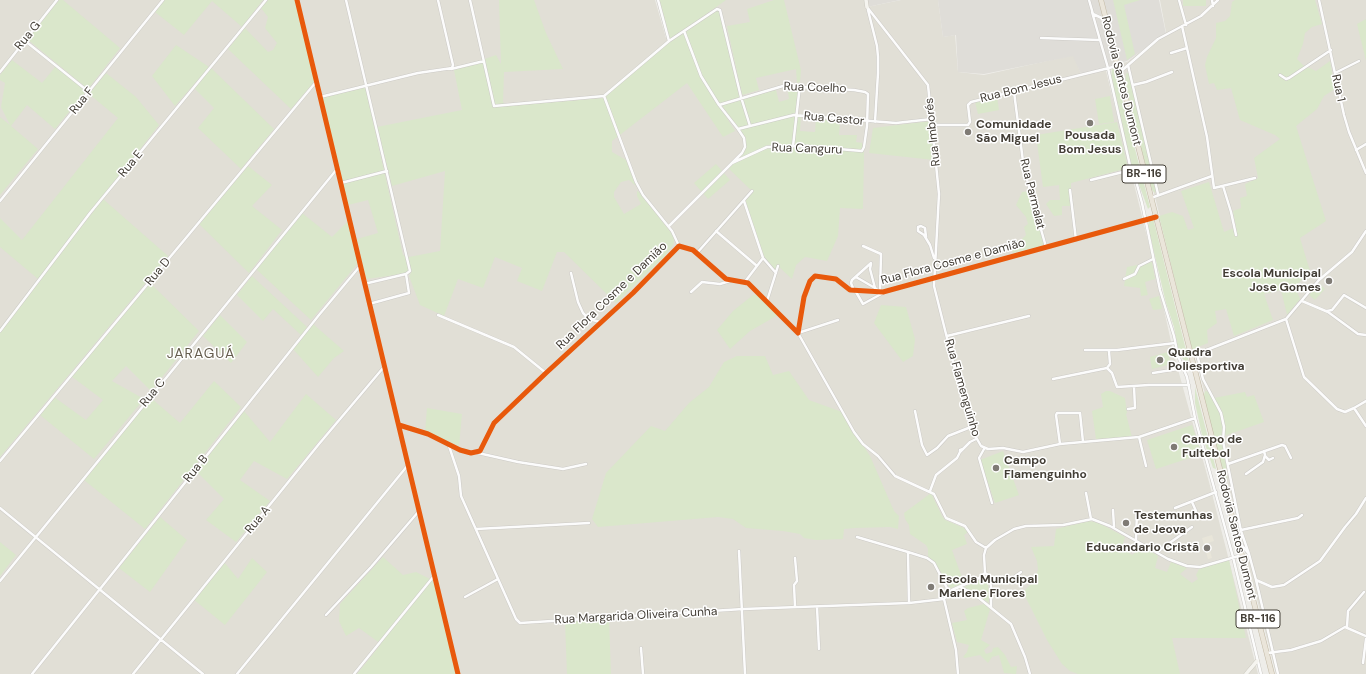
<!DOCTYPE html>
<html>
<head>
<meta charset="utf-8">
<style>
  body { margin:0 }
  canvas { display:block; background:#eeede9 }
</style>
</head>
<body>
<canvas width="1366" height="674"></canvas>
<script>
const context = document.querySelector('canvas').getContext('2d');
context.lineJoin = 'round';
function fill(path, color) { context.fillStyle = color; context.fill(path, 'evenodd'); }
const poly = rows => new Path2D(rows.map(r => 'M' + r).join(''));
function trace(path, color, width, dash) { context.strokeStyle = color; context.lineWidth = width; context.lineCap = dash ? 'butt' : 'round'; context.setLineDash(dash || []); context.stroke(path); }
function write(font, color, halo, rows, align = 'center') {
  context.font = font + ' "DM Sans",sans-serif'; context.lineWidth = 3; context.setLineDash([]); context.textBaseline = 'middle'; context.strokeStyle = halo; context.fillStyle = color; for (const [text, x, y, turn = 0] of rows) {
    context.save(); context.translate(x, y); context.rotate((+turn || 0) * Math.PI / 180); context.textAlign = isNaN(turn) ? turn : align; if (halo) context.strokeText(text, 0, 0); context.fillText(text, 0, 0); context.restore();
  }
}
fill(poly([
  [0,0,655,0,666,38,722,0,865,0,867,7,901,0,938,0,943,37,955,35,958,72,984,75,1074,55,1081,74,1104,69,1106,71,1154,265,1174,355,1209,482,1258,674,456,674,432,581,358,674,0,674],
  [1160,0,1366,0,1366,674,1276,674,1121,63,1127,62,1166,32]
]), '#e1dfd6');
fill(poly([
  [866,0,900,0,867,7],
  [938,0,1159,0,1166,34,1127,61,1081,74,1073,56,984,74,958,72,956,35,943,37]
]), '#dfddd8');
fill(poly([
  [1212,535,1214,541,1208,543,1212,558,1208,559,1202,538]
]), '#e8e5d9');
fill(poly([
  [59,0,63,0,120,48,88,89,27,39],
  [164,0,263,0,242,27,212,1,184,35,155,12],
  [268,0,296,0,315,81,291,109,228,49,245,28,268,52,273,50,277,43,265,28,268,17,261,8],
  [499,0,534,0,546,33,563,69,504,72,503,102,508,106,603,98,669,41,659,0,726,0,677,35,685,34,684,31,717,9,720,10,742,98,776,90,779,102,789,99,787,86,800,85,796,115,801,116,800,131,815,132,816,119,840,121,839,135,857,135,856,142,862,143,864,153,863,209,840,208,838,236,827,261,805,257,796,265,792,279,778,266,776,273,762,257,744,200,752,191,727,167,742,153,745,147,744,138,737,126,721,104,719,105,705,83,691,52,699,74,735,131,723,137,687,83,612,141,612,152,626,160,636,186,629,180,621,182,614,192,614,197,624,214,641,204,637,196,637,191,639,192,673,235,674,241,673,245,665,256,616,303,564,252,557,252,542,291,517,281,522,268,495,257,483,288,458,279,444,316,420,305,409,276,411,273,366,279,357,239,378,233,368,200,348,205,322,97,365,86,403,255,409,257,440,251,445,171,392,186,377,127,462,110,454,70,496,55,501,64],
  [774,0,784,0,801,70,800,82,797,83,796,69,756,78,759,90,742,95,727,26,750,22,747,9],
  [1113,0,1140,0,1124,5,1135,54,1127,60],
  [1183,0,1206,0,1206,6,1183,6],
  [1235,0,1315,0,1322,24,1312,27,1305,33,1303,44,1297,59,1303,65,1316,71,1330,61,1335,89,1324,96,1317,109,1296,126,1326,221,1300,238,1310,271,1295,287,1300,299,1287,315,1281,290,1264,294,1273,320,1234,336,1226,309,1215,311,1217,323,1207,330,1208,343,1198,347,1197,351,1192,349,1159,216,1172,212,1183,216,1188,230,1194,228,1181,191,1209,182,1224,232,1236,227,1233,211,1241,208,1240,198,1247,196,1245,184,1258,178,1254,158,1280,139,1275,135,1240,120,1231,88,1217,90,1214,83,1209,84,1205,65,1207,57,1216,38,1216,23,1225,21,1230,16,1232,2],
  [1366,19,1366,61,1357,24],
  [176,45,209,67,175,106,152,76],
  [12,60,42,83,56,66,86,91,55,129,27,105,11,126,38,149,0,195,0,117,10,125,1,107,5,83,0,80,0,75],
  [211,68,274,129,241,169,198,128,214,108,194,88],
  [1112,68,1114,68,1150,207,1148,209,1131,163,1115,96,1111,77],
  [1129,72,1156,190,1155,193,1152,190,1125,88,1126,74],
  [106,73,136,97,159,125,38,279,0,247,0,218,22,240,118,118,89,94],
  [1110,96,1114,122,1099,124,1095,99],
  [997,97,999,110,978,114,975,102],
  [931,121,934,160,869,153,873,128],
  [1117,122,1128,168,1071,183,1071,206,1062,206,1062,215,1054,216,1046,204,1050,200,1060,200,1059,185,1043,187,1036,135],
  [716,164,730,180,708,199,694,183],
  [248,166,272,185,252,206,282,230,249,273,199,224],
  [1030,191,1044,245,1013,253,1010,245,1018,243,1026,235,1024,227,1028,224,1026,217,1016,205,1022,192],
  [103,199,168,256,0,457,0,332],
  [302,213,332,237,348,221,358,263,311,320,256,269],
  [1153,218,1190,366,1181,357,1178,350,1174,327,1166,303,1148,227,1149,220],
  [1152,262,1155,279,1145,282,1148,295,1141,296,1140,288,1124,286,1127,267],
  [252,276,307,327,301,335,273,309,263,321,237,295],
  [150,283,199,331,151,391,126,366,112,381,144,399,94,459,40,415,54,397,86,420,103,400,71,376],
  [1319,283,1325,289,1315,300,1309,295],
  [753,295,757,295,778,315,750,331,730,349,717,330,733,311],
  [1159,296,1162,309,1153,310,1149,299],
  [881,305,906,307,915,339,913,356,903,362,874,323],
  [220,315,247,342,231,363,203,336],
  [313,324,344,351,334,358,318,377,293,349],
  [1168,352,1171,364,1152,369,1150,357],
  [737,356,765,356,773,375,789,371,809,400,842,412,870,456,894,511,899,516,898,529,890,527,855,528,844,529,843,539,816,540,804,538,800,534,783,531,746,528,733,519,718,517,598,527,592,519,606,473,651,426,665,431,689,403,709,387,724,362],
  [214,381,241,407,145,529,84,480,151,398,180,423],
  [1195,387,1216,469,1213,468,1202,435,1195,403],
  [1106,391,1110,391,1125,398,1127,413,1126,414,1132,437,1096,439,1092,411,1103,407,1101,394],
  [1205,391,1209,392,1219,410,1223,427,1221,438,1225,453,1227,478,1226,481,1205,407,1204,395],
  [1245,392,1247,397,1254,395,1264,422,1224,436,1225,430,1221,409,1214,398],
  [306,394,336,420,287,479,254,461,240,480,270,501,236,542,206,520,224,499,196,471,244,411,270,442],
  [427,408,462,414,459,446,425,432],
  [1192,425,1202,454,1156,469,1147,440],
  [1003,451,1019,495,995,503,980,460],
  [931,493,942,516,945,520,964,528,968,532,964,535,967,544,952,550,964,583,954,587,950,588,937,566,928,556,928,549,926,545,910,534,909,525,905,519,904,513],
  [160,517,187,540,150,592,119,568],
  [1089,521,1099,523,1125,537,1122,547,1132,555,1136,552,1139,544,1158,556,1155,568,1167,572,1171,562,1187,568,1180,574,1192,583,1198,579,1196,575,1199,569,1229,560,1246,638,1172,638,1180,674,1078,674,1070,671,1062,664,1047,640,1023,592,1033,582,1038,570,1037,561,1031,547,1054,546,1056,529],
  [0,542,16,555,0,576],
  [383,557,403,575,416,572,432,580,436,586,456,674,357,674,381,644,359,628,346,636,339,621,340,604],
  [252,558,267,572,225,625,193,599,224,562,238,579],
  [983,578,988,581,989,603,964,587],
  [984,604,990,609,981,640,990,645,984,650,986,654,992,652,993,648,998,647,1005,655,1011,667,1017,666,1016,674,1004,673,999,655,992,657,988,663,980,655,965,658,963,657,967,652,969,645,957,642,952,623,967,620,964,611,968,608],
  [609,619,611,674,567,674,565,622]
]), '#dae7cb');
const street = poly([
  [297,0,458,674],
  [346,0,410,271,406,274,364,284],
  [470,0,494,106,604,96,669,41,717,9,720,10,741,97,750,126],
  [658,0,669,41],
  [1089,0,1093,14,1106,20],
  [1179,0,1186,25],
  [1212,0,1213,6],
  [1319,0,1344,115,1349,132,1366,173],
  [867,7,928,85,939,194,934,286,962,398,972,430,981,446,988,449,1003,448,1023,452,1060,444,1139,437,1195,418],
  [868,10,877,46,878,57,878,73,875,122],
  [1092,12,1108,68,1131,170,1136,181,1142,203,1160,290,1174,336,1178,356,1187,377,1195,418,1233,557,1261,674],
  [1182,26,1207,137,1214,188,1255,178],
  [1041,38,1100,40],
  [24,40,89,92],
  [1171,53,1187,48],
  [1128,65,1158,194],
  [451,69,484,61],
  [0,72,57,0],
  [1119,73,1158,39,1201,16,1218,0],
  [1335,73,1359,61],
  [1280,75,1286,79,1289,78,1331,50],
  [1133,85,1146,82,1172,72],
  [1014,92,1024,169,1046,247],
  [604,96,636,182,643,195,672,231,679,246],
  [320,97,418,73,452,68,453,65,438,0],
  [719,105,783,86,854,90,865,92,868,94,867,126,864,147,862,151,803,146,767,147,732,163],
  [933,125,968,125,970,122,968,105,971,102,1117,66],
  [738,129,794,115,896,123,932,119],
  [793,146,800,85],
  [1356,150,1366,144],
  [1091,180,1131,170],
  [341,183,387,171],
  [1223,186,1231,212,1236,235],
  [1070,190,1076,240],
  [1151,198,1212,176],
  [0,201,163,0],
  [744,201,763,258,776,273],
  [669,226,742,153,745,147,744,138,738,129,719,105,701,76,684,31],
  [716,231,757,266],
  [926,237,925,228,921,226,918,227,918,231,924,235,930,245,934,258],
  [863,246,881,254,880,292],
  [697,253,752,191],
  [871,264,870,269,875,288,880,292],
  [571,273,578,302,583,313,589,319,600,322],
  [856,277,875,288],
  [1124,279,1135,274,1139,266,1153,259],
  [744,283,763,258],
  [853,288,851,283,852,280,871,263],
  [691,292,702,282,720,284,730,281],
  [856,292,863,304,883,293],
  [767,301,778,266],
  [1302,301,1328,312,1358,334,1366,335],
  [369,304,409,293,406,274],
  [1327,311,1332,310,1344,295,1366,308],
  [438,315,514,347,546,373],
  [1286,319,1304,377,1337,409,1345,412,1354,408,1366,426],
  [838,320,798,333,854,432,863,444,878,456,895,476,934,494,946,518,965,526,976,542,986,548],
  [0,331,90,213,266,0],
  [947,336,1029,316],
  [1085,350,1117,350,1175,343],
  [1197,354,1203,379,1221,413,1224,427,1223,441,1241,531,1249,554],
  [1191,356,1286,319,1319,280,1352,252,1366,231],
  [1107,368,1112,373,1117,387,1149,385,1189,385],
  [1153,373,1184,368],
  [1053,379,1107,368,1110,364,1109,351],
  [1354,408,1366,401],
  [1128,409,1135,408,1134,386],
  [915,411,922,445,927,455,937,448,948,436,971,427],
  [399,425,428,434,460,450,471,453,480,451,494,423,546,373,633,293,679,246,693,250,726,279,748,283,798,333,804,297,810,281,815,276,836,279,850,290,883,292,1155,217],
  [1139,437,1146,466],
  [1060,444,1056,415,1057,413,1080,413,1083,442],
  [449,446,459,476,461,496,516,619,520,623,743,609,909,603,944,599],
  [963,449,960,450,960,452,970,442,976,439],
  [984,449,979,458,992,503],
  [478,453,518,462,563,469,586,464],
  [1265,456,1269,460,1273,458],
  [0,461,316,82],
  [1228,464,1282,445,1285,446,1291,458],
  [1246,474,1263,462,1265,455,1264,451],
  [930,491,936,475,957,458,960,452],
  [1086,493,1091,519],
  [1192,502,1196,511],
  [0,508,203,674],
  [1175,508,1216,492],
  [1113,510,1114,527],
  [476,529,589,523],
  [1241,530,1298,518,1302,515],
  [857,537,908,552],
  [1136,541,1137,511],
  [1240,543,1249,554,1256,580,1278,674],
  [739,551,745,674],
  [1157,552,1192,527],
  [985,573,988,575,991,586,991,608],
  [1256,580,1272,587,1284,585,1320,561,1345,527,1356,514,1366,498],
  [0,581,337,169],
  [990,582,1014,577,1021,572],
  [960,587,974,594,1011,624,1025,657,1030,674],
  [465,597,498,579],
  [909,603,908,552,927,558,934,563,949,592],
  [795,607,794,585,797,581,795,558],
  [817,607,819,649],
  [326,615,371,567,419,511],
  [1347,627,1348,611,1364,592],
  [641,648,643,674],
  [1267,653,1291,650,1321,641,1345,627,1366,636],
  [1363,663,1366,639],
  [32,674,319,315,360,266],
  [133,674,319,444,383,368],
  [237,674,408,465],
  [354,674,434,576],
  [958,674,956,650,944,599,952,590,979,578,985,573,984,555,986,548,995,540,1014,529,1026,526,1063,525,1092,519,1110,526,1168,559,1187,566,1200,567,1242,555]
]);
const secondary = poly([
  [866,0,867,7],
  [1246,674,1257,661]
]);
const highway = poly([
  [1101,0,1272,674]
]);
trace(street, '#cccac6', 3.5);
trace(secondary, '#cccac0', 4.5);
trace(highway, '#c3baa6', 5.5);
trace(street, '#fcfcfc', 2.5);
trace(secondary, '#f5f4ef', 3.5);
trace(highway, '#eae5da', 4.5);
trace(poly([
  [297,0,458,674],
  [399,425,428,434,460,450,471,453,480,451,494,423,546,373,633,293,679,246,693,250,726,279,748,283,798,333,804,297,810,281,815,276,836,279,850,290,883,292,1156,217]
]), '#e8590c', 5);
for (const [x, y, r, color] of [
  [1090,123,4,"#7f7b75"],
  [968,132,4,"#7f7b75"],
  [1329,281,4,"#7f7b75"],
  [1160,360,4,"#7f7b75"],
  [1174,447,4,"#7f7b75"],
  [996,468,4,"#7f7b75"],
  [1126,523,4,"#7f7b75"],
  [1207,548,4,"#7f7b75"],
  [931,587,4,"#7f7b75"]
]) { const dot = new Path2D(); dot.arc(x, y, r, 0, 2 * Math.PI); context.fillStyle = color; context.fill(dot); trace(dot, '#fff', 1.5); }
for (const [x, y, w] of [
  [1144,174,44],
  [1258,619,44]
]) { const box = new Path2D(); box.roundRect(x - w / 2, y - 9, w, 18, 3); context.fillStyle = '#fff'; context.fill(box); trace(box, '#433e36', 1); }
write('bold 11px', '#433e36', null, [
  ["BR-116",1144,174],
  ["BR-116",1258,619]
]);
write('12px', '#433e36', '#fff', [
  ["Rua G",28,36,-51],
  ["Rodovia Santos Dumont",1121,81,76],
  ["Rua Coelho",815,88,2],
  ["Rua 1",1338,88,78],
  ["Rua Bom Jesus",1021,89,-14],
  ["Rua F",82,101,-51],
  ["Rua Castor",834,119,5],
  ["Rua Imborés",933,132,-96],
  ["Rua Canguru",807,149,2],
  ["Rua E",131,164,-50],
  ["Rua Parmalat",1032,194,76],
  ["Rua Flora Cosme e Damião",953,262,-15],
  ["Rua D",158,272,-50],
  ["Rua Flora Cosme e Damião",612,296,-44],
  ["Rua Flamenguinho",962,388,74],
  ["Rua C",153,393,-51],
  ["Rua B",196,469,-51],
  ["Rua A",258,520,-50],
  ["Rodovia Santos Dumont",1236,535,76],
  ["Rua Margarida Oliveira Cunha",636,616,-3]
]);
write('bold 12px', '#433e36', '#fff', [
  ["Comunidade",976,125],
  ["São Miguel",976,139],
  ["Pousada",1090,136,"center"],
  ["Bom Jesus",1090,150,"center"],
  ["Escola Municipal",1321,274,"right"],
  ["Jose Gomes",1321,288,"right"],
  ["Quadra",1168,353],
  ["Poliesportiva",1168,367],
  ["Campo de",1182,440],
  ["Fultebol",1182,454],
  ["Campo",1004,461],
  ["Flamenguinho",1004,475],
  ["Testemunhas",1134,516],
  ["de Jeova",1134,530],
  ["Educandario Cristã",1199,548,"right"],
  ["Escola Municipal",939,580],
  ["Marlene Flores",939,594]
], 'left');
context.letterSpacing = '1px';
write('14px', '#655d4e', '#fff', [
  ["JARAGUÁ",201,354]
]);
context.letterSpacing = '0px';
</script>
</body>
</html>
